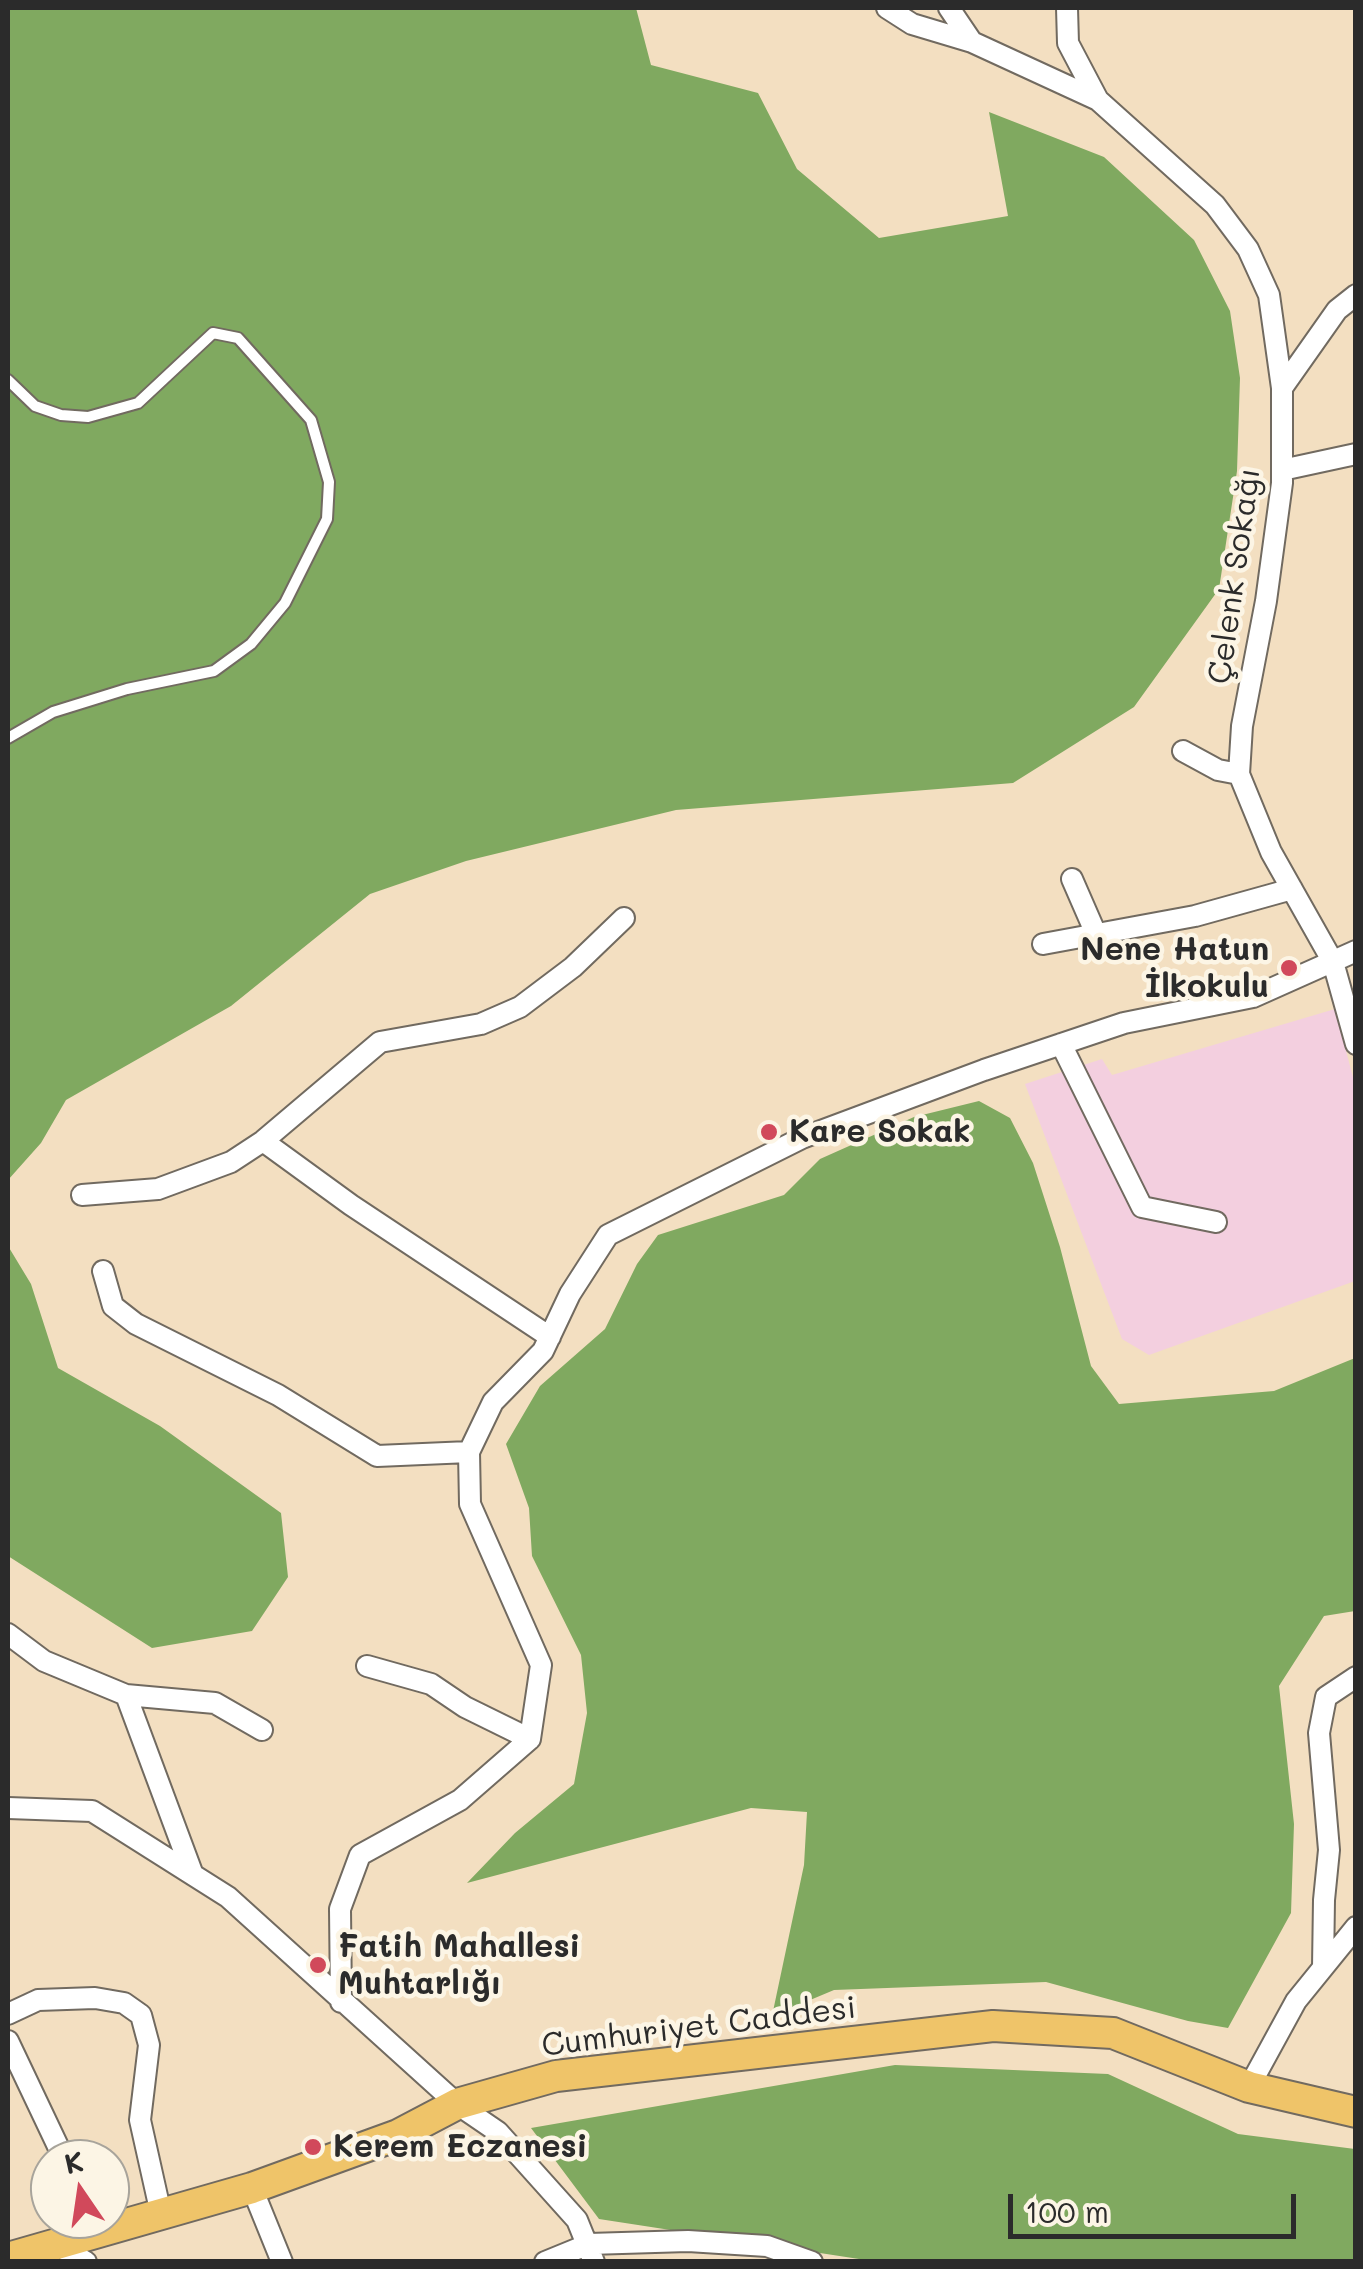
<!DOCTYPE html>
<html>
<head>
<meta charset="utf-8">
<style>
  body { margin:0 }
  #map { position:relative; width:1363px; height:2269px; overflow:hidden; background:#f3dfc1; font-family:Mali,sans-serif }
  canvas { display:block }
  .frame { position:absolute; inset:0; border:10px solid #2b2b2b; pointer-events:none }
  .north { position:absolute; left:30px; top:2139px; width:100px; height:100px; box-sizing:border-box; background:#fcf5e5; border:2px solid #a8a49b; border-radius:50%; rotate:347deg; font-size:28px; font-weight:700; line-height:40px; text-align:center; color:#2b2b2b }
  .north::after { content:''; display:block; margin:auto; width:35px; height:45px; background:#d1495b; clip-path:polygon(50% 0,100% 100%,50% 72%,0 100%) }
  .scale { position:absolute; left:1008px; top:2194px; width:288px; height:45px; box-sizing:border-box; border:5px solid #2b2b2b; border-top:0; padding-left:12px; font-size:30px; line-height:35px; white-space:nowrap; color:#2b2b2b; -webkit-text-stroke:8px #fcf5e5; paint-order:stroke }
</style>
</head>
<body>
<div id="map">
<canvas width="1363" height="2269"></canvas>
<div class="frame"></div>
<div class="north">K</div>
<div class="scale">100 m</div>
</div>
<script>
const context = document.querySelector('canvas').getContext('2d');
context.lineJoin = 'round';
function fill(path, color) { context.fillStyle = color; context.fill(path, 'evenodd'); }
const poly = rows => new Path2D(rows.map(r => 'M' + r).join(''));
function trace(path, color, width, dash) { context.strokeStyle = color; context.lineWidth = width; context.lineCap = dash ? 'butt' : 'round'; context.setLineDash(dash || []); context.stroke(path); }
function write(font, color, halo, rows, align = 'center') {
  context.font = font + ' Mali,sans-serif'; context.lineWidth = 9; context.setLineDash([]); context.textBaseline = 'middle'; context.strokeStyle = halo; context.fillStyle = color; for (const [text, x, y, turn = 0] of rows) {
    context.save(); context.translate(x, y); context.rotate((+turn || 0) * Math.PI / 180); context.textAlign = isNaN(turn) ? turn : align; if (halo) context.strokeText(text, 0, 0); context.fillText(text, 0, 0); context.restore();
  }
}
fill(poly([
  [1335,1009,1355,1085,1355,1281,1149,1355,1122,1339,1025,1084,1102,1059,1112,1075]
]), '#f3cfdf');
fill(poly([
  [8,8,636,8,651,65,758,93,797,169,879,238,1008,216,989,112,1104,157,1194,240,1230,311,1240,378,1237,471,1219,589,1134,707,1013,783,676,810,466,861,370,894,231,1006,66,1100,41,1143,8,1180],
  [979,1101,1010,1118,1033,1163,1060,1247,1091,1366,1119,1404,1274,1391,1355,1358,1355,1611,1324,1616,1279,1686,1294,1824,1291,1913,1228,2028,1188,2021,1046,1982,834,1990,772,2016,804,1865,807,1812,751,1808,467,1883,515,1833,574,1784,587,1713,581,1655,532,1556,529,1508,506,1444,540,1386,605,1329,637,1264,658,1235,784,1195,820,1159,914,1117],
  [8,1246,31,1284,58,1368,160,1426,281,1513,288,1577,252,1631,152,1648,8,1556],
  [895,2065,1108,2074,1238,2134,1355,2149,1355,2261,872,2261,599,2219,531,2128]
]), '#80a960');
const service = poly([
  [8,380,35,406,61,415,88,417,138,403,213,333,238,338,311,420,329,482,327,519,285,603,251,644,214,671,127,689,53,712,8,738]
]);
const minor = poly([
  [887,8,912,24,972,42],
  [949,8,972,42,1098,100],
  [1067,8,1068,43,1098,100,1215,205,1248,249,1269,295,1282,388,1282,483,1266,601,1242,726,1239,774,1271,852,1333,962,1356,1044],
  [1282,388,1337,310,1356,295],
  [1282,470,1356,454],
  [1183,751,1218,770,1239,774],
  [1072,879,1096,934],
  [1043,944,1195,916,1292,889],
  [1061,1044,1142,1207,1216,1222],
  [263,1141,351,1205,550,1337],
  [82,1195,158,1189,231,1162,263,1141,380,1042,481,1024,520,1007,573,967,624,918],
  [103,1271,113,1306,136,1324,278,1395,377,1456,469,1452],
  [8,1634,44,1661,126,1695,215,1703,262,1730],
  [367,1666,431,1684,465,1707,530,1739],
  [126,1695,193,1875],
  [8,1808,92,1811,228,1897,457,2104,498,2132,577,2220,594,2262],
  [1323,1967,1324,1900,1329,1850,1319,1733,1326,1697,1356,1677],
  [341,2002,340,1909,360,1855,460,1800,530,1739,541,1665,470,1504,469,1452,493,1402,543,1351,570,1294,608,1235,802,1138,984,1070,1124,1023,1253,997,1356,951],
  [8,2014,38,2000,95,1998,124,2003,141,2015,149,2045,140,2120,161,2214],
  [8,2041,64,2159],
  [1249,2087,1296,2001,1356,1927],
  [252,2188,282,2262],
  [57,2245,86,2262],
  [545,2262,589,2244,688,2241,767,2246,812,2262]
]);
const primary = poly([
  [8,2258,252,2188,398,2135,457,2104,556,2076,993,2026,1113,2033,1249,2087,1356,2112]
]);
trace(service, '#716a60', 14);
trace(minor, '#716a60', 24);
trace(primary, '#716a60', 34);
trace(service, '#fff', 10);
trace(minor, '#fff', 20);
trace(primary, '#efc469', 30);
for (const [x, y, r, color] of [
  [1289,968,10,"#d1495b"],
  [769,1132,10,"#d1495b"],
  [318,1965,10,"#d1495b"],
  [313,2147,10,"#d1495b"]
]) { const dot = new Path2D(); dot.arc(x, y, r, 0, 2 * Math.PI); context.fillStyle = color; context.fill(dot); trace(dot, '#fcf5e5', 4); }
write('32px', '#2b2b2b', '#fcf5e5', [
  ["Çelenk Sokağı",1235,576,-82],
  ["Cumhuriyet Caddesi",699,2027,-7]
]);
write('bold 32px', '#2b2b2b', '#fcf5e5', [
  ["Nene Hatun",1269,950,"right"],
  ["İlkokulu",1269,987,"right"],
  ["Kare Sokak",789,1132],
  ["Fatih Mahallesi",338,1947],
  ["Muhtarlığı",338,1984],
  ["Kerem Eczanesi",333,2147]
], 'left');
</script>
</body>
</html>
